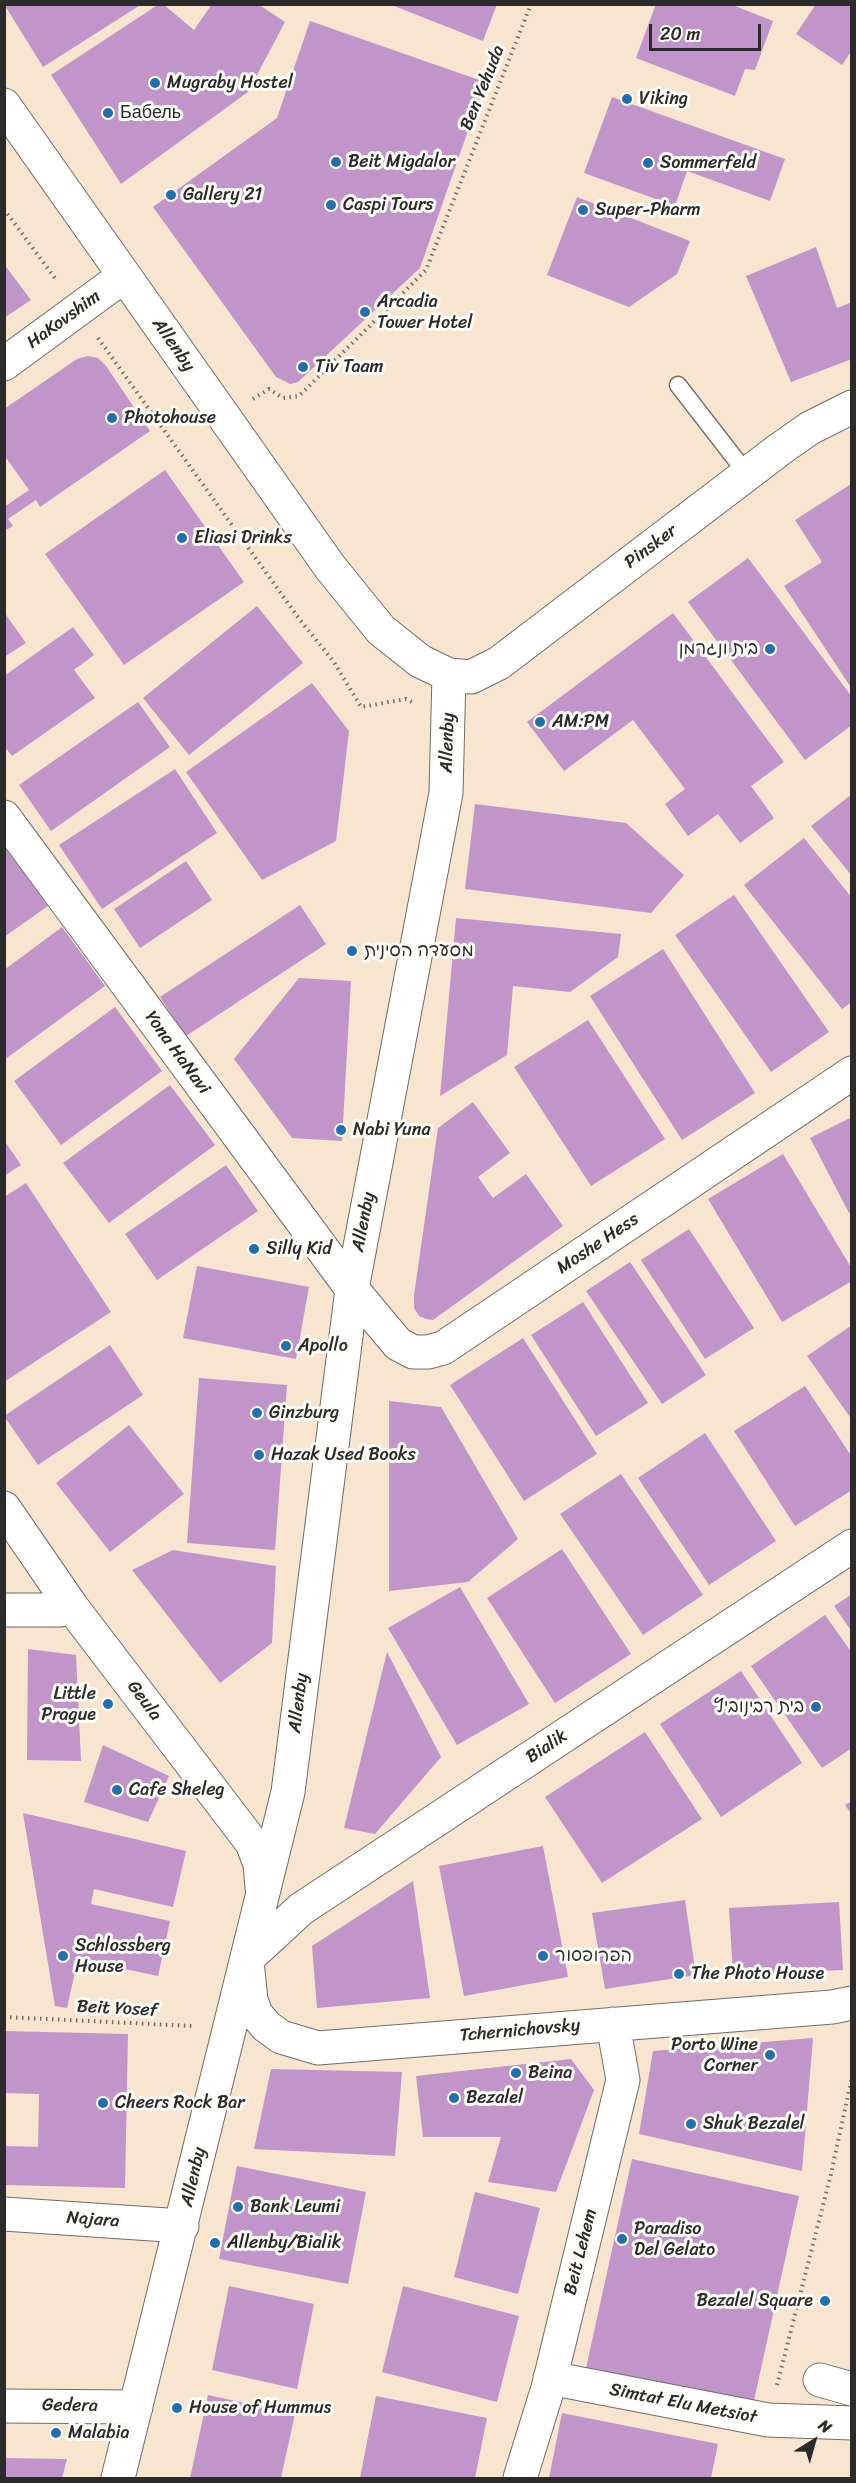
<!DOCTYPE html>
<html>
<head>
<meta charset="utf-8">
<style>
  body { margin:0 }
  #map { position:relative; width:856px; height:2483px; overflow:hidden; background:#f7e5d0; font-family:Sriracha,sans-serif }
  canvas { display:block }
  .frame { position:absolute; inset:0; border:6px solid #2b2b2b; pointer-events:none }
  .north { position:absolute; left:784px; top:2411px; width:60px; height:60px; -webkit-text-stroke:4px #fdfcf7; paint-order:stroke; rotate:37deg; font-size:16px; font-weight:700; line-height:24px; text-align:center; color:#2b2b2b }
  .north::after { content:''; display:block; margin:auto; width:21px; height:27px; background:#2b2b2b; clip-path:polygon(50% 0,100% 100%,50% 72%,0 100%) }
  .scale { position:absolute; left:649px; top:24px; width:112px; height:27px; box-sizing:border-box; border:3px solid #2b2b2b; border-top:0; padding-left:8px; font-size:18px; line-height:21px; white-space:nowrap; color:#2b2b2b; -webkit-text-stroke:4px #fdfcf7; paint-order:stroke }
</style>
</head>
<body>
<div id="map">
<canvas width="856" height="2483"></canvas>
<div class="frame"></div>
<div class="north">N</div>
<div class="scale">20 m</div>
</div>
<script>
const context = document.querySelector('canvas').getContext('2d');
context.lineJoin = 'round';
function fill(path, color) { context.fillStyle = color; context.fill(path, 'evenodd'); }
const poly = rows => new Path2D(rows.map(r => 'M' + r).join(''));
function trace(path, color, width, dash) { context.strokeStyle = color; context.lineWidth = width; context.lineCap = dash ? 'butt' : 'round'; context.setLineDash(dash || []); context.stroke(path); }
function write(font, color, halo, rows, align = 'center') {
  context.font = font + ' Sriracha,"Playpen Sans Hebrew",sans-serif'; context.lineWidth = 6; context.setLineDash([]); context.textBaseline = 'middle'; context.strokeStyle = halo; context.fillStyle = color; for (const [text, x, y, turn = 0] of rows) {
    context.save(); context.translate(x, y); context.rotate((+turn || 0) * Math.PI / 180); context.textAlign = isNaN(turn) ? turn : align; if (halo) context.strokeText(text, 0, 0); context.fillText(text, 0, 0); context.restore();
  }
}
fill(poly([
  [4,4,142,4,43,67],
  [159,4,163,4,194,30,212,4,258,4,285,22,248,92,121,184,51,75],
  [389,4,497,4,483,41],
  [656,4,730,4,773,21,755,70,745,69,735,96,636,58],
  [816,4,852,4,852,50,842,65,796,34],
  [310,21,485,82,420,268,298,382,290,384,276,377,153,207,277,118],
  [612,97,785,159,770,201,687,171,675,206,584,173],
  [577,197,690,241,677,274,629,307,547,275],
  [816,247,837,308,852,302,852,359,791,382,746,276],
  [4,264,31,300,4,318],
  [88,356,98,358,106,366,150,431,40,507,36,500,8,519,13,526,4,531,4,507,29,490,4,455,4,409,77,359],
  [165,470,244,582,124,665,45,554],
  [851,484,852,486,852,689,784,586,822,562,795,520],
  [748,558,852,697,852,725,805,760,688,602],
  [257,606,303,663,189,755,143,698],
  [4,612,26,643,4,657],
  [673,613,784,762,751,786,774,818,740,843,718,814,688,836,665,804,685,789,633,720,564,771,527,722],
  [73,627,94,655,74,670,95,698,12,756,4,746,4,676],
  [312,683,349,731,336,841,262,880,186,772],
  [138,702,170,747,51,831,19,785],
  [175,769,217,833,102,909,59,845],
  [852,794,852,876,811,826],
  [475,804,626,823,684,875,651,913,465,889],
  [804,838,852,898,852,1002,842,1009,744,885],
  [4,845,48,906,4,937],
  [186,861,212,900,140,948,114,909],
  [734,895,829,1032,771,1072,675,935],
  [300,905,326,944,186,1036,160,997],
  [456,918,621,934,618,957,570,992,513,986,507,1055,440,1096],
  [62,927,105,986,4,1060,4,970],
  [663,949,755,1093,682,1140,590,996],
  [299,978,351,981,342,1141,292,1138,234,1059],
  [115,1007,162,1071,61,1145,14,1081],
  [588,1020,665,1139,591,1186,514,1067],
  [170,1085,215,1145,109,1223,63,1163],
  [473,1102,510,1153,478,1177,493,1198,526,1174,563,1226,433,1320,426,1319,419,1316,414,1308,414,1295,438,1128],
  [852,1117,852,1212,849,1213,810,1138],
  [4,1140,21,1165,4,1176],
  [783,1154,852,1269,852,1281,782,1322,708,1199],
  [226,1165,258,1211,157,1280,125,1234],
  [26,1183,111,1312,4,1382,4,1197],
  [689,1229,754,1328,705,1359,641,1260],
  [630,1262,706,1375,662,1404,586,1291],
  [197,1266,309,1287,296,1359,183,1338],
  [583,1302,648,1403,596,1436,531,1335],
  [852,1325,852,1420,807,1356],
  [523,1338,597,1454,524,1501,450,1385],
  [110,1345,143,1395,38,1465,4,1416],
  [199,1378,287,1385,275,1550,187,1543],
  [805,1386,852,1457,852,1490,795,1526,734,1431],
  [389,1401,441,1407,518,1539,468,1582,389,1591],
  [129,1425,184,1494,110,1552,56,1483],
  [705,1433,776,1541,709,1585,638,1478],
  [621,1474,703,1595,643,1635,560,1514],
  [562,1549,631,1654,555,1703,487,1598],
  [173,1550,276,1566,272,1643,220,1683,132,1570],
  [460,1587,529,1704,457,1745,388,1628],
  [852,1594,852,1632,834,1606],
  [825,1615,852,1653,852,1748,822,1768,751,1666],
  [28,1649,76,1655,81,1761,27,1760],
  [387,1652,441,1757,375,1834,344,1828],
  [741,1671,802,1763,721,1817,660,1724],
  [645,1732,702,1819,602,1883,545,1797],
  [103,1745,169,1776,148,1822,84,1802],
  [852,1801,852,1815,845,1805],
  [23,1813,186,1851,173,1907,94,1889,91,1904,170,1921,158,1976,78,1959,67,2008,55,2006],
  [543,1846,568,1977,464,1996,439,1866],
  [413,1881,430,1998,317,2008,312,1946],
  [685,1900,696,1975,605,1989,592,1913],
  [839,1902,843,1970,733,1975,729,1908],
  [4,2031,128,2034,125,2188,5,2185,5,2146,38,2147,39,2094,4,2093],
  [813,2038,802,2171,639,2134,653,2051],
  [571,2059,594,2090,556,2192,488,2182,501,2137,423,2137,416,2076],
  [271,2069,402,2072,395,2156,254,2149],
  [632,2159,799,2196,753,2405,586,2368],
  [237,2166,366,2192,348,2284,219,2259],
  [475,2192,540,2208,518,2294,454,2277],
  [229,2286,314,2304,297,2389,212,2370],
  [403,2286,519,2316,497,2402,382,2372],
  [208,2395,295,2414,281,2478,190,2478],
  [376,2396,487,2418,475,2478,360,2478],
  [562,2413,718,2444,711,2478,549,2478],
  [5,2458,67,2459,62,2478,5,2478]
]), '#c194ca');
const lane = poly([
  [678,385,747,474]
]);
const street = poly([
  [4,105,330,567,381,630,420,661,449,675,471,677,499,663,780,449,810,428,852,407],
  [4,364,124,276],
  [4,817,352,1289,398,1344,413,1352,428,1352,443,1348,852,1073],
  [4,1508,72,1607,252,1843,260,1864,262,1888],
  [4,1610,60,1610,72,1607],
  [249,1957,301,1909,852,1546],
  [248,1971,251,2000,256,2014,266,2026,281,2037,318,2048,832,2007,852,2003],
  [4,2214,182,2226],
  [550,2378,768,2420,852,2423],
  [820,2380,852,2389],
  [4,2406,136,2407],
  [118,2478,288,1792,352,1289,446,793,449,675],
  [520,2478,548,2388,623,2080,613,2024]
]);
trace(lane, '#726c65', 19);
trace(street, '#726c65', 35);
trace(poly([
  [4,209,57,281],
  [98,338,300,620,334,662,361,707,406,699,412,702],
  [253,399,269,389,283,398,299,396,426,270,531,4],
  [4,2017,193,2026],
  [777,2385,831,2174,852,2077]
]), '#726c65', 4, [1.5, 4.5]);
trace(lane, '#fff', 16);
trace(street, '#fff', 33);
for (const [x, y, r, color] of [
  [155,83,6,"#1f6fb2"],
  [627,99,6,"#1f6fb2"],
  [108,113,6,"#1f6fb2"],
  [336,162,6,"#1f6fb2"],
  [648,163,6,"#1f6fb2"],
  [171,195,6,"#1f6fb2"],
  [331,205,6,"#1f6fb2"],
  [583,210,6,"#1f6fb2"],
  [365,312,6,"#1f6fb2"],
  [303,367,6,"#1f6fb2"],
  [112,418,6,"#1f6fb2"],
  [182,538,6,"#1f6fb2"],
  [770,649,6,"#1f6fb2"],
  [540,722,6,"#1f6fb2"],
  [352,951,6,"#1f6fb2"],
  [341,1130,6,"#1f6fb2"],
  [254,1249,6,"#1f6fb2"],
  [286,1346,6,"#1f6fb2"],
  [257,1413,6,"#1f6fb2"],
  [259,1455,6,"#1f6fb2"],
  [108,1704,6,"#1f6fb2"],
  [816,1707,6,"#1f6fb2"],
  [117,1790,6,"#1f6fb2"],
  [63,1956,6,"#1f6fb2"],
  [543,1956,6,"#1f6fb2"],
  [679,1974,6,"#1f6fb2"],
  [770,2055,6,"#1f6fb2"],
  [516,2073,6,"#1f6fb2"],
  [454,2098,6,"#1f6fb2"],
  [103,2103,6,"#1f6fb2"],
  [691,2124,6,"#1f6fb2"],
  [238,2207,6,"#1f6fb2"],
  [622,2239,6,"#1f6fb2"],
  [215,2243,6,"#1f6fb2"],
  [825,2301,6,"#1f6fb2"],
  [177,2408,6,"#1f6fb2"],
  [56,2433,6,"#1f6fb2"]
]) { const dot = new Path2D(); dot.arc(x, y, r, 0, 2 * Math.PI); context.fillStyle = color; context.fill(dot); trace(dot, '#fdfcf7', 2); }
write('18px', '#2b2b2b', '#fdfcf7', [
  ["Mugraby Hostel",167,83],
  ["Viking",639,99],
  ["Бабель",120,113],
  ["Beit Migdalor",348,162],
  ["Sommerfeld",660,163],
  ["Gallery 21",183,195],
  ["Caspi Tours",343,205],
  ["Super-Pharm",595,210],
  ["Arcadia",377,302],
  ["Tower Hotel",377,323],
  ["Tiv Taam",315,367],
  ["Photohouse",124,418],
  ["Eliasi Drinks",194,538],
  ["בית ונגרמן",758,649,"right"],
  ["AM:PM",552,722],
  ["מסעדה הסינית",364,951],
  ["Nabi Yuna",353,1130],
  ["Silly Kid",266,1249],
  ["Apollo",298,1346],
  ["Ginzburg",269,1413],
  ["Hazak Used Books",271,1455],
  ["Little",96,1694,"right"],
  ["Prague",96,1715,"right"],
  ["בית רבינוביץ",804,1707,"right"],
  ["Cafe Sheleg",129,1790],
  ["Schlossberg",75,1946],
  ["House",75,1967],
  ["הפרופסור",555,1956],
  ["The Photo House",691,1974],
  ["Porto Wine",758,2045,"right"],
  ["Corner",758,2066,"right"],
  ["Beina",528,2073],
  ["Bezalel",466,2098],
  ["Cheers Rock Bar",115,2103],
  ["Shuk Bezalel",703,2124],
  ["Bank Leumi",250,2207],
  ["Paradiso",634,2229],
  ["Del Gelato",634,2250],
  ["Allenby/Bialik",227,2243],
  ["Bezalel Square",813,2301,"right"],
  ["House of Hummus",189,2408],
  ["Malabia",68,2433]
], 'left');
write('18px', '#2b2b2b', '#fdfcf7', [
  ["Ben Yehuda",483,88,-68],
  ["HaKovshim",64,320,-36],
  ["Allenby",173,345,55],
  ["Pinsker",651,547,-37],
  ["Allenby",448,743,-88],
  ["Yona HaNavi",177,1053,54],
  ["Allenby",364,1222,-79],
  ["Moshe Hess",598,1244,-34],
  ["Geula",144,1701,53],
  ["Allenby",299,1703,-83],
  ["Bialik",547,1747,-34],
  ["Beit Yosef",117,2009,3],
  ["Tchernichovsky",520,2031,-5],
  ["Allenby",194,2177,-77],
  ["Najara",93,2220,4],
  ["Beit Lehem",581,2252,-76],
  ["Simtat Elu Metsiot",683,2404,11],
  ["Gedera",70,2406,1]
]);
</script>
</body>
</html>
